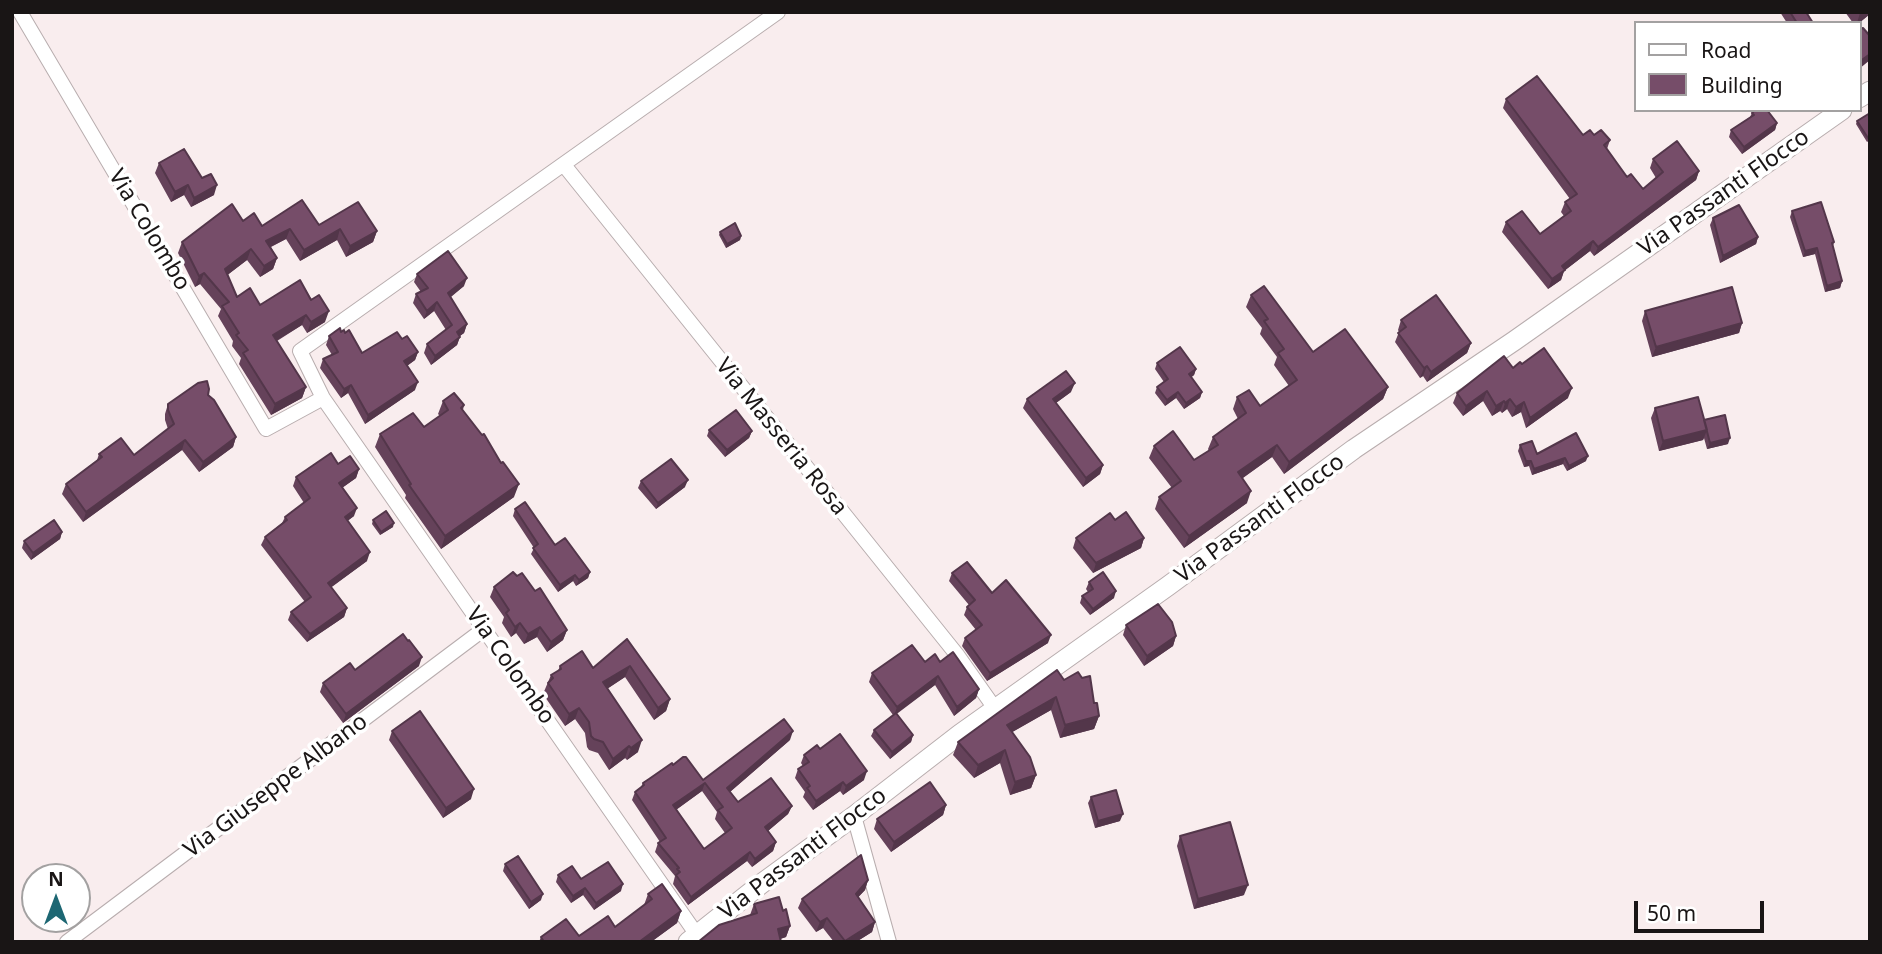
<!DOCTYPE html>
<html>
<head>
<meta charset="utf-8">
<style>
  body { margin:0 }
  #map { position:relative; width:1882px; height:954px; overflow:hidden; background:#f9edee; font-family:"Noto Sans",sans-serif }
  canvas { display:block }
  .frame { position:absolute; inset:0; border:14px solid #191515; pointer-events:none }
  .legend { position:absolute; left:1634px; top:21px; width:228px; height:91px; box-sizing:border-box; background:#fff; border:2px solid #a3a1a1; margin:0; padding:9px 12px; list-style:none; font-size:21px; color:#191515 }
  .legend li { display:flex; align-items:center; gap:14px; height:35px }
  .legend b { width:35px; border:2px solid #a3a1a1 }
  .north { position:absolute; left:21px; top:863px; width:70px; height:70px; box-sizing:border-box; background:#fff; border:2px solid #a3a1a1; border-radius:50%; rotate:0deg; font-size:19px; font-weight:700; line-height:28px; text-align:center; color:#191515 }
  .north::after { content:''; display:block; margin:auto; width:24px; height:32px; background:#1d6773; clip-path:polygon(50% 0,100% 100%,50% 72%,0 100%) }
  .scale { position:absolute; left:1634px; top:901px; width:130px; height:32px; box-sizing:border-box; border:4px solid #191515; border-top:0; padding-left:9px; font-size:21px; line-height:24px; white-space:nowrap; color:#191515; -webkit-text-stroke:5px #fff; paint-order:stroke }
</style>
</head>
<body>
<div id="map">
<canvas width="1882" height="954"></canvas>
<div class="frame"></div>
<ul class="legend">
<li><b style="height:9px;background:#fff"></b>Road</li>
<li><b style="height:19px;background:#764d69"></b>Building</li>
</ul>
<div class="north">N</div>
<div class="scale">50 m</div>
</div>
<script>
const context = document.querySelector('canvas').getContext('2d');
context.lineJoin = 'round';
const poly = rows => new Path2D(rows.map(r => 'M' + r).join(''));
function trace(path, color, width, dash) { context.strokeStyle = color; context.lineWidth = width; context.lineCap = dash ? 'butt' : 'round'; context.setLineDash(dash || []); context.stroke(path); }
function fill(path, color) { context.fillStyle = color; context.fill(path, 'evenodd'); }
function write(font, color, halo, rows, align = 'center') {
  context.font = font + ' "Noto Sans",sans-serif'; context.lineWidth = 7; context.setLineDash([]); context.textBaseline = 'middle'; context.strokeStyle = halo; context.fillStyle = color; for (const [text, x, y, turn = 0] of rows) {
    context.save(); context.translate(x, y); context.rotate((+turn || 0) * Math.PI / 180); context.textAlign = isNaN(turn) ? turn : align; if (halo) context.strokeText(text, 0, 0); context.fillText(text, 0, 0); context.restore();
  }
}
const street = poly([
  [20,12,266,429,323,398,697,935],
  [564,165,958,656,996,710],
  [323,398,300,351,778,12],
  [854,816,889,942],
  [67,942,484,629]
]);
const secondary = poly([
  [1859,98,1870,91],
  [688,942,761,884,854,816,960,734,1168,586,1354,449,1514,341,1842,110]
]);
trace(street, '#b8adae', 16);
trace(secondary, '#b8adae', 21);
trace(street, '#fff', 14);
trace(secondary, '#fff', 19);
fill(poly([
  [1780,12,1806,12,1813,23,1787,23],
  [1845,12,1870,12,1870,14,1859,23,1853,23],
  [1506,99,1583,135,1594,135,1610,140,1607,149,1627,177,1643,189,1656,178,1650,168,1653,159,1699,171,1696,180,1594,256,1590,251,1564,271,1561,280,1548,289,1502,232,1506,222,1540,234,1564,216,1561,212,1565,202,1570,199,1503,108],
  [1752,113,1777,123,1775,130,1742,154,1729,137,1731,130,1750,117],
  [1870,113,1870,140,1867,142,1856,124,1857,121],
  [159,163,202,178,214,195,191,207,184,195,171,202,155,173],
  [1792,211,1834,242,1833,246,1842,281,1840,288,1825,292,1815,254,1803,257,1790,217],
  [1713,218,1758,237,1756,244,1720,263,1710,225],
  [243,221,262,226,319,225,377,231,373,242,346,257,337,240,300,261,286,239,271,247,277,258,273,269,260,277,247,260,227,275,237,297,260,305,300,280,325,322,307,333,302,325,277,341,306,387,302,398,271,415,239,364,241,358,232,346,233,341,218,316,221,309,200,284,195,287,178,253,182,242],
  [720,232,741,236,740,240,726,248,719,235],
  [417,274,464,286,450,297,467,324,464,333,460,336,457,345,431,365,424,353,427,344,446,330,434,311,424,319,413,303,416,294,421,292,414,282],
  [1251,295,1313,352,1388,387,1383,399,1284,474,1272,457,1243,478,1247,503,1184,548,1155,509,1159,497,1172,488,1149,458,1154,446,1194,460,1209,451,1208,449,1213,437,1238,419,1233,409,1237,397,1260,406,1289,386,1274,365,1277,357,1260,334,1262,328,1246,307],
  [1645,311,1742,323,1739,333,1652,357,1642,321],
  [1401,320,1471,343,1467,353,1427,382,1423,376,1420,378,1395,342,1399,332,1398,330],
  [341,332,345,333,362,353,402,339,418,352,415,360,407,366,415,390,365,424,348,393,341,398,320,368,323,359,332,355,326,345,329,336],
  [1157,363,1196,369,1194,375,1191,377,1202,392,1200,398,1184,409,1176,398,1165,406,1155,393,1157,387,1164,382,1155,369],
  [1513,368,1568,398,1526,428,1521,412,1512,417,1507,409,1502,413,1500,411,1492,416,1483,401,1463,416,1453,403,1457,393],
  [1071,392,1056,403,1103,465,1100,474,1083,487,1023,408,1027,399],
  [208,395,236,437,233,447,199,472,182,450,83,522,62,494,66,484,97,460,99,454,134,455,168,429,165,420,165,414,168,404],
  [443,401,464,405,463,410,514,497,441,549,405,498,406,495,375,447,380,434,424,427,440,416,438,414],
  [1655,408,1704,420,1728,444,1707,449,1704,438,1703,440,1659,451,1651,418],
  [709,430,752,431,749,438,725,457,707,436],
  [1520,445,1537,454,1586,461,1567,471,1563,464,1532,475,1529,466,1524,467,1518,451],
  [338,464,359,469,356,478,342,488,354,516,347,521,367,561,331,587,347,608,344,617,307,642,288,620,291,612,305,602,261,545,265,537,282,523,285,517,304,503,293,486,296,477],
  [641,481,685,487,656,509,638,488],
  [515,509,555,545,590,572,588,578,576,586,573,581,558,592,531,554,534,548,513,516],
  [373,520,393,527,380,535,372,524],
  [1115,520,1144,538,1141,548,1093,573,1073,548,1076,538],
  [62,532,60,539,31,560,22,548,24,541],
  [952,573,992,593,1048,643,987,681,962,646,965,638,976,630,964,615,967,607,969,605,949,581],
  [517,576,535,591,567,630,563,640,547,652,537,637,524,644,516,633,511,637,502,623,504,617,490,597,494,587],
  [1089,582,1114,598,1090,615,1080,603,1082,596,1088,592,1086,589],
  [1126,625,1176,636,1173,646,1144,666,1123,635],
  [627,639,670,699,666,711,654,720,625,677,607,689,638,752,627,760,625,758,609,770,598,753,589,750,587,747,585,733,575,719,565,726,543,694,551,675,558,671,560,666,593,668],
  [925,662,940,662,979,689,976,698,954,716,935,685,896,713,913,735,911,742,890,759,871,736,874,730,893,715,869,682,872,673],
  [419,666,343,723,320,692,323,683,355,670],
  [1082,678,1094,703,1099,716,1094,729,1060,738,1051,710,1012,732,1036,775,1031,788,1010,795,1000,763,974,778,953,755,958,742,1064,680],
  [392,731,471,799,443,818,389,740],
  [790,740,730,792,738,802,792,806,788,814,768,831,776,842,773,851,752,867,747,861,688,905,673,884,675,876,655,852,658,843,660,842,632,800,635,792,641,787,643,783,673,765,703,780],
  [702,791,717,812,715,819,725,833,704,849,676,810],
  [820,749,864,780,843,795,840,791,813,810,803,797,805,792,795,778,798,769,803,766,801,763,804,755],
  [1091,797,1120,821,1095,828,1088,803],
  [946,805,943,815,891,852,874,829,877,819],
  [1180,836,1244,895,1194,909,1177,846],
  [505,864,541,900,529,909,503,871],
  [558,875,581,879,621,891,594,910,583,895,571,903,556,882],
  [868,880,865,890,858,897,875,922,872,932,856,942,834,942,823,928,816,932,798,908,802,899],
  [648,894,681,911,677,923,651,942,539,942,541,937,579,936,615,927,644,905],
  [754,904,783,911,790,926,786,937,780,939,750,915]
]), '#65425a');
fill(poly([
  [1870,12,1870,14,1859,23,1857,23,1860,13],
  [1870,54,1870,60,1859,69,1859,62],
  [1777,123,1775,130,1742,154,1744,147],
  [1699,171,1696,180,1594,256,1598,247],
  [188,185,184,195,171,202,175,192],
  [217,185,214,195,191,207,194,198],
  [290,229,286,239,262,251,266,241],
  [340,229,337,240,300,261,304,250],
  [377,231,373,242,346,257,350,246],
  [741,236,740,240,726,248,727,244],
  [1758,237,1756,244,1720,263,1723,256],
  [1593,241,1590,251,1564,271,1561,280,1548,289,1552,279,1562,266],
  [1817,248,1815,254,1803,257,1805,251],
  [251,249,247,260,221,280,225,269],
  [277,258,273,269,260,277,264,266],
  [204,273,200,284,195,287,199,276],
  [467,278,464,286,445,302,448,293],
  [1842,281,1840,288,1825,292,1827,286],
  [437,302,434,311,424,319,427,311],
  [329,311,325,322,307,333,311,322],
  [306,315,302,325,269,345,273,335],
  [1742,323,1739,333,1652,357,1656,347],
  [467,324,464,333,454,340,457,332],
  [460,337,457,345,431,365,435,356],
  [1471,343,1467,353,1427,382,1431,372],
  [418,352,415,360,401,370,404,361],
  [1427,366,1423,376,1420,378,1424,368],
  [1196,369,1194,375,1187,381,1189,374],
  [418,382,415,390,365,424,368,415],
  [1075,383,1071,392,1049,408,1053,399],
  [351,385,348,393,341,398,344,389],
  [306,387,302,398,271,415,275,404],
  [1388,387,1383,399,1284,474,1289,462],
  [1572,388,1568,398,1526,428,1530,418],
  [1487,391,1483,401,1463,416,1466,406],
  [1178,392,1176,398,1165,406,1167,400],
  [1202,392,1200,398,1184,409,1186,403],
  [1510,399,1507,409,1502,413,1505,403],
  [1504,401,1500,411,1492,416,1496,406],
  [1524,402,1521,412,1512,417,1516,407],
  [1707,430,1703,440,1659,451,1663,441],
  [752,431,749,438,725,457,727,450],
  [236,437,233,447,199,472,203,462],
  [1730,438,1728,444,1707,449,1710,443],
  [185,440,182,450,83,522,86,512],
  [1277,445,1272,457,1234,484,1238,472],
  [1588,456,1586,461,1567,471,1569,466],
  [1565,458,1563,464,1532,475,1534,469],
  [1526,461,1531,461,1529,466,1524,467],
  [1103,465,1100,474,1083,487,1086,478],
  [359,469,356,478,336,492,339,483],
  [688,480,685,487,656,509,658,503],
  [519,484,514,497,441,549,445,536],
  [1251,491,1247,503,1184,548,1189,536],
  [357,508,354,516,341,526,345,517],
  [394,523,393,527,380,535,381,532],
  [62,532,60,539,31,560,33,553],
  [1144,538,1141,548,1093,573,1096,563],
  [370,552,367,561,325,592,328,583],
  [590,572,588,578,576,586,579,580],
  [575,575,573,581,558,592,560,585],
  [1116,591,1114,598,1090,615,1093,609],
  [347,608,344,617,307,642,310,634],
  [520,623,516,633,511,637,515,627],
  [540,627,537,637,524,644,528,634],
  [567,630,563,640,547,652,551,642],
  [1051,635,1048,643,987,681,990,673],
  [1176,636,1173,646,1144,666,1147,656],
  [422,657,419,666,343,723,346,714],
  [630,666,625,677,599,694,603,682],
  [938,676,935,685,894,716,897,707],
  [979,689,976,698,954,716,957,707],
  [1056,697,1051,710,1002,738,1007,725],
  [670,699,666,711,654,720,658,708],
  [579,708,575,719,565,726,569,714],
  [1099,716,1094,729,1060,738,1065,725],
  [793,731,790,740,724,797,727,788],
  [913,735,911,742,890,759,892,752],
  [642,740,638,752,627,760,631,748],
  [629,746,625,758,609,770,613,759],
  [1005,750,1000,763,974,778,978,765],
  [867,771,864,780,843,795,846,786],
  [1036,775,1031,788,1010,795,1015,782],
  [843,782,840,791,813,810,816,801],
  [705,783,702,791,670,814,673,805],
  [474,789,471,799,443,818,446,808],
  [946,805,943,815,891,852,894,842],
  [792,806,788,814,762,836,765,827],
  [1123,814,1120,821,1095,828,1098,821],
  [776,842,773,851,752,867,755,859],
  [750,852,747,861,688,905,691,897],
  [868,880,865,890,852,904,856,894],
  [623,884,621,891,594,910,596,903],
  [1248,885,1244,895,1194,909,1198,899],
  [585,888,583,895,571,903,573,896],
  [543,894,541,900,529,909,531,902],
  [681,911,677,923,651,942,639,942],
  [827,918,823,928,816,932,820,922],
  [875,922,872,932,856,942,845,942],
  [790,926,786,937,774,941,778,929]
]), '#53364a');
const building = poly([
  [1790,12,1806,12,1813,23,1797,23,1790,12],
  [1863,28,1870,36,1870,54,1859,62,1859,30,1863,28],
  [1537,76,1583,135,1590,130,1594,135,1601,130,1610,140,1604,145,1627,177,1631,174,1643,189,1663,172,1653,159,1677,141,1699,171,1598,247,1593,241,1562,266,1565,270,1552,279,1506,222,1522,211,1540,234,1571,211,1565,202,1577,194,1506,99,1537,76],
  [1755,110,1767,110,1777,123,1744,147,1731,130,1754,115,1752,113,1755,110],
  [1870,113,1870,137,1868,138,1857,121,1870,113],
  [184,149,202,178,211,174,217,185,194,198,188,185,175,192,159,163,184,149],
  [302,200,319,225,358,202,377,231,350,246,340,229,304,250,290,229,266,241,277,258,264,266,251,249,225,269,237,297,250,288,260,305,300,280,311,300,319,295,329,311,311,322,306,315,273,335,306,387,275,404,243,353,248,350,236,335,239,333,222,306,229,302,204,273,199,276,182,242,232,204,243,221,254,213,262,226,302,200],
  [1821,202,1834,242,1832,243,1842,281,1827,286,1817,248,1805,251,1792,211,1821,202],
  [1739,205,1758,237,1723,256,1713,218,1739,205],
  [735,223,741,236,727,244,720,232,735,223],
  [448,251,467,278,448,293,467,324,457,332,460,337,435,356,427,344,452,325,437,302,427,311,416,294,428,288,417,274,448,251],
  [1264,286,1313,352,1345,329,1388,387,1289,462,1277,445,1238,472,1251,491,1189,536,1159,497,1181,481,1154,446,1173,431,1194,460,1218,445,1213,437,1246,413,1237,397,1249,390,1260,406,1297,380,1278,353,1284,349,1264,321,1268,319,1251,295,1264,286],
  [1732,287,1742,323,1656,347,1645,311,1732,287],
  [1436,295,1471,343,1431,372,1427,366,1424,368,1398,333,1406,327,1401,320,1436,295],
  [340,328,341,332,344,330,345,333,349,330,362,353,397,332,402,339,407,336,418,352,404,361,418,382,368,415,351,385,344,389,323,359,338,352,329,336,340,328],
  [1180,347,1196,369,1189,374,1202,392,1186,403,1178,392,1167,400,1157,387,1168,379,1157,363,1180,347],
  [1544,348,1572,388,1530,418,1524,402,1516,407,1510,399,1505,403,1504,401,1496,406,1487,391,1466,406,1457,393,1504,356,1513,368,1520,362,1522,364,1544,348],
  [1066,371,1075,383,1053,399,1103,465,1086,478,1027,399,1066,371],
  [207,381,209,389,208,395,214,400,236,437,203,462,185,440,86,512,66,484,102,457,99,454,121,438,134,455,174,424,168,410,168,404,198,383,207,381],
  [454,393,464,405,461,408,482,435,484,434,501,463,503,462,519,484,445,536,409,485,411,484,380,434,413,413,424,427,448,410,443,401,454,393],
  [1698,397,1707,430,1663,441,1655,408,1698,397],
  [736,410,752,431,727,450,709,430,736,410],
  [1725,415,1730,438,1710,443,1704,420,1725,415],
  [1576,433,1588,456,1569,466,1565,458,1534,469,1531,461,1526,461,1520,445,1532,441,1537,454,1576,433],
  [331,453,338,464,350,456,359,469,339,483,357,508,345,517,370,552,328,583,347,608,310,634,291,612,311,597,265,537,287,520,285,517,310,498,296,477,331,453],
  [671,459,688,480,658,503,641,481,671,459],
  [525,502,555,545,565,538,590,572,579,580,575,575,560,585,533,548,538,544,515,509,525,502],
  [386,511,394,523,381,532,373,520,386,511],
  [1126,512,1144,538,1096,563,1076,538,1110,513,1115,520,1126,512],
  [54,520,62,532,33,553,24,541,54,520],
  [967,562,992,593,1006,580,1051,635,990,673,965,638,982,625,967,607,975,600,952,573,967,562],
  [513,572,517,576,522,573,535,591,540,588,567,630,551,642,540,627,528,634,520,623,515,627,506,613,509,610,494,587,513,572],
  [1103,572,1116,591,1093,609,1082,596,1093,589,1089,582,1103,572],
  [1158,604,1172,622,1176,636,1147,656,1126,625,1158,604],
  [403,634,408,641,409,640,422,657,346,714,323,683,350,663,355,670,403,634],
  [627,639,670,699,658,708,630,666,603,682,642,740,631,748,629,746,613,759,603,742,594,739,591,736,589,722,579,708,569,714,548,683,553,678,551,675,561,669,560,666,582,651,593,668,627,639],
  [912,645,925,662,935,654,940,662,953,652,979,689,957,707,938,676,897,707,872,673,912,645],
  [1057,670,1064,680,1078,672,1082,678,1090,676,1094,703,1097,703,1099,716,1065,725,1056,697,1007,725,1030,757,1036,775,1015,782,1005,750,978,765,958,742,1057,670],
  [420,711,474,789,446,808,392,731,420,711],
  [896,713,913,735,892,752,874,730,896,713],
  [784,719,793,731,727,788,738,802,771,778,792,806,765,827,776,842,755,859,750,852,691,897,676,875,680,872,677,869,679,868,658,843,666,838,635,792,644,785,643,783,649,779,672,763,673,765,683,757,686,757,703,780,784,719],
  [705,783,723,807,718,810,732,828,704,849,673,805,705,783],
  [840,734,867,771,846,786,843,782,816,801,807,788,810,786,798,769,809,762,804,755,817,745,820,749,840,734],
  [930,782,946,805,894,842,877,819,930,782],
  [1116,790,1123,814,1098,821,1091,797,1116,790],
  [1230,822,1248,885,1198,899,1180,836,1230,822],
  [861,855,868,880,856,894,875,922,845,941,827,918,820,922,802,899,861,855],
  [518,856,543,894,531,902,505,864,518,856],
  [608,862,623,884,596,903,585,888,573,896,558,875,572,866,581,879,608,862],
  [662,884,681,911,639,942,544,942,541,937,566,919,579,936,608,916,615,927,652,899,648,894,662,884],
  [779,897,783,911,786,909,790,926,778,929,781,942,698,942,719,925,757,913,754,904,779,897]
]);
fill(building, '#764d69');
trace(building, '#53364a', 2);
write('23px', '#191515', '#fff', [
  ["Via Passanti Flocco",1724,193,-35],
  ["Via Colombo",149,230,59],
  ["Via Masseria Rosa",781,437,51],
  ["Via Passanti Flocco",1260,519,-36],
  ["Via Colombo",510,666,55],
  ["Via Giuseppe Albano",276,786,-37],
  ["Via Passanti Flocco",803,854,-37]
]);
</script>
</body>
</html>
